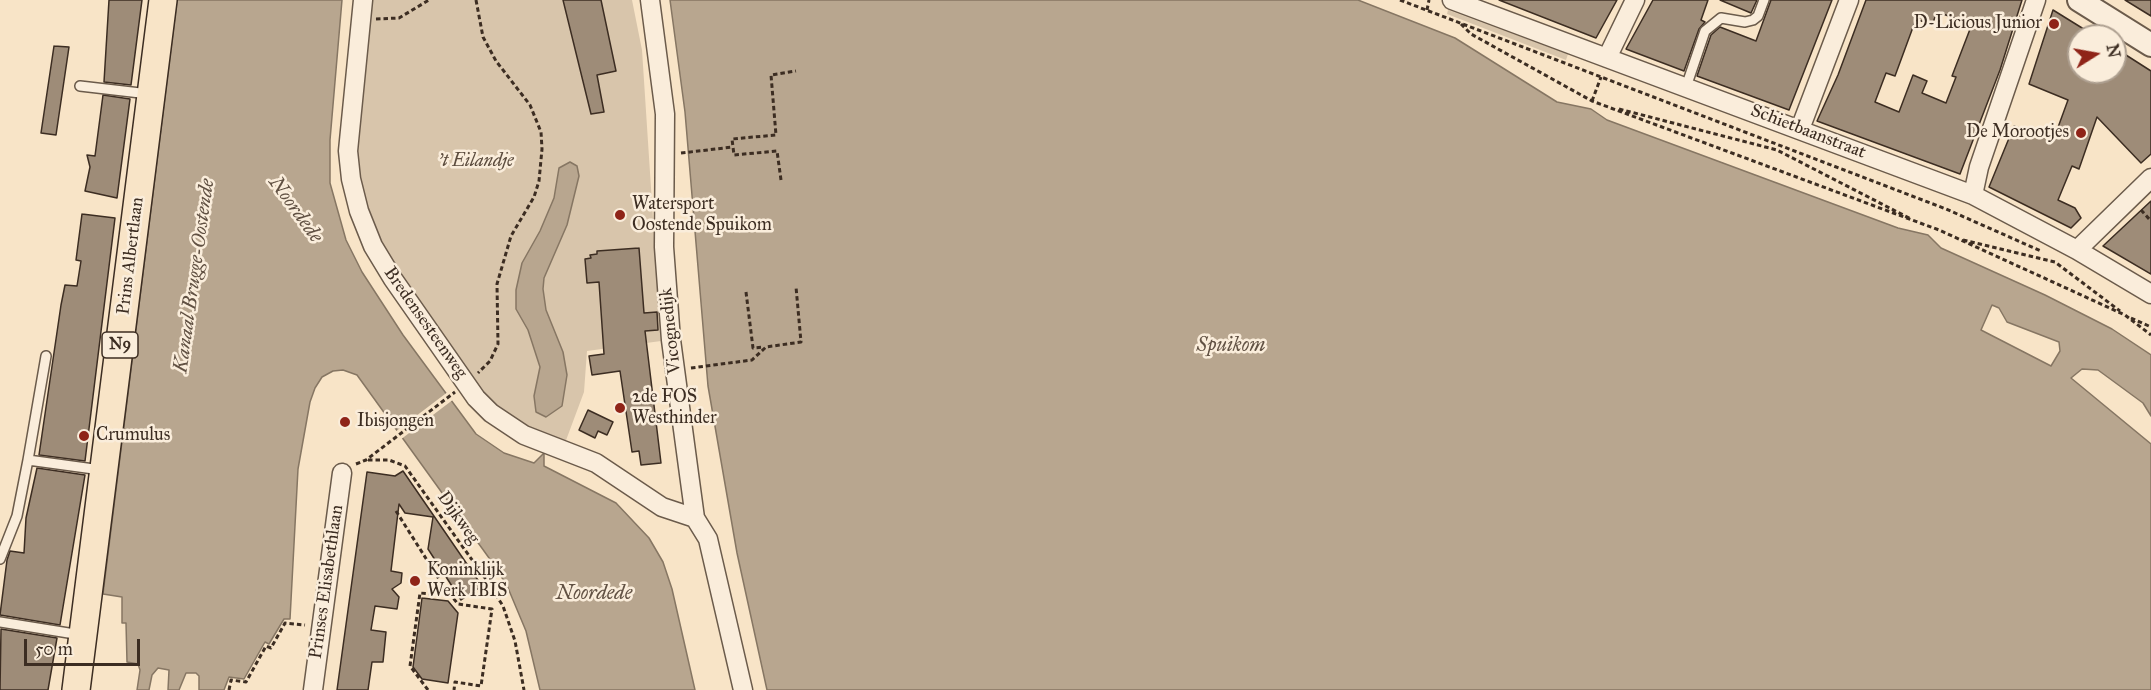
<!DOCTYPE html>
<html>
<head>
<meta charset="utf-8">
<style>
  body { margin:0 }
  #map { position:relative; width:2151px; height:690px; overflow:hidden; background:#f8e4c7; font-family:"IM FELL Great Primer",serif }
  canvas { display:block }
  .north { position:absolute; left:2067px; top:24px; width:60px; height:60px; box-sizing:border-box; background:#faeddb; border:2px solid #aea091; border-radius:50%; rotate:79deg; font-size:16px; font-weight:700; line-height:24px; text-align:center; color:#3c2d22 }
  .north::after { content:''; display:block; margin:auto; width:21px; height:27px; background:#8f2418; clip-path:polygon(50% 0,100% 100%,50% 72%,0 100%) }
  .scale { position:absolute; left:24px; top:639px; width:116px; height:27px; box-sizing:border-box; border:3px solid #3c2d22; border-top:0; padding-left:8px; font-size:18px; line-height:21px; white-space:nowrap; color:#3c2d22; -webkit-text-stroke:4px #faeddb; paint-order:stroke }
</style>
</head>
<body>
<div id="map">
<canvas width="2151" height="690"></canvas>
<div class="north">N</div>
<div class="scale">50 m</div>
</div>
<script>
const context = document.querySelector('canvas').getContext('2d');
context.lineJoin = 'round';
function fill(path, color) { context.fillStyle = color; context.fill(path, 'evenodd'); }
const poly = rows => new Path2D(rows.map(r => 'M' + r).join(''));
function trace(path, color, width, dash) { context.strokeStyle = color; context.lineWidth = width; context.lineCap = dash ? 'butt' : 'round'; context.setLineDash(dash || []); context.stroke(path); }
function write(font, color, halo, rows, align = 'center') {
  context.font = font + ' "IM FELL Great Primer",serif'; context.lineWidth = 5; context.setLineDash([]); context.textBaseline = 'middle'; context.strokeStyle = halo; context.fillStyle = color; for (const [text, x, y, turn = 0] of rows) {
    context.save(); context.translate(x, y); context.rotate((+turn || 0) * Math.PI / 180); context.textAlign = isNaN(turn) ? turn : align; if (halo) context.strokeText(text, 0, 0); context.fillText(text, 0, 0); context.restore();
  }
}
fill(poly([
  [369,0,632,0,642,50,661,341,587,351,584,392,565,443,519,427,484,401,412,298,369,223,355,170],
  [1448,10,1568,54,1566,60,1447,14]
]), '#d8c5ab');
const water = poly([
  [177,0,342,0,330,140,330,183,346,240,362,272,403,335,476,434,504,453,534,463,544,453,544,466,616,503,649,538,663,562,672,589,695,690,540,690,526,631,508,588,497,569,357,375,343,370,333,371,322,377,315,388,310,402,298,469,290,619,284,619,269,644,265,642,244,679,229,677,224,690,199,690,199,676,196,673,186,673,179,690,168,690,169,670,158,668,152,675,149,690,137,690,140,670,138,664,127,662,126,623,122,623,122,597,103,594,177,0],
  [670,0,1358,0,1455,38,1557,102,1591,109,1607,120,1898,228,1928,235,1941,248,2045,295,2112,329,2151,355,2151,416,2143,403,2098,370,2082,369,2071,378,2151,444,2151,690,767,690,737,553,708,386,685,112,670,0],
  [1992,305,1999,308,2007,322,2059,342,2060,351,2051,366,1981,330,1992,305],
  [570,162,577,166,579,176,567,225,544,278,543,289,546,310,563,352,567,375,562,406,546,417,536,412,534,396,540,367,528,330,516,309,516,290,522,263,540,231,554,198,559,168,570,162]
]);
fill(water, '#b8a68f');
trace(water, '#867663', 1.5);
fill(poly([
  [449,391,454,399,400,440,395,432]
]), '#f8e4c7');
const building = poly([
  [109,0,142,0,131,85,104,82,109,0],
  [563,0,601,0,616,71,597,75,604,112,591,114,563,0],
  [1499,0,1617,0,1596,38,1499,0],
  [1653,0,1708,0,1701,20,1705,22,1699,29,1684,71,1626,49,1653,0],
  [1720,0,1757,0,1751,13,1720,0],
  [1771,0,1832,0,1789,110,1697,76,1711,35,1720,27,1756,41,1771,0],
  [1866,0,2022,0,2000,70,1960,174,1817,121,1838,75,1866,0],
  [1937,12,1972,24,1952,76,1956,77,1946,103,1922,93,1927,81,1913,75,1899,112,1875,102,1886,73,1895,76,1916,19,1932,25,1937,12],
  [2125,0,2151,0,2151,16,2125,0],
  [2053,10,2095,36,2079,36,2079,72,2115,72,2115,48,2151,71,2151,154,2141,163,2097,117,2079,169,2072,166,2058,200,2075,208,2081,218,2071,228,1989,187,2014,126,2053,141,2068,100,2029,84,2053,10],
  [54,46,69,47,56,135,41,133,54,46],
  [103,95,130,99,117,198,85,191,90,167,87,155,95,156,103,95],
  [2151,201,2151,274,2103,246,2151,201],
  [82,214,115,218,85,461,39,455,61,305,65,285,77,286,81,261,76,260,82,214],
  [639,248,644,313,657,312,658,330,645,331,661,463,641,465,639,451,632,452,620,371,592,375,589,356,604,354,599,282,587,283,585,259,591,258,590,255,597,254,597,251,639,248],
  [588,410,613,422,607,435,598,431,595,438,579,430,588,410],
  [37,468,85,475,60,625,0,615,7,560,10,551,24,553,26,518,37,468],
  [403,471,482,586,461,600,428,549,433,517,405,513,399,504,391,571,402,573,401,583,392,589,399,597,397,609,375,606,371,630,386,632,383,662,372,662,368,690,337,690,367,472,395,476,403,471],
  [422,598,448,601,458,613,448,683,422,679,413,667,422,598],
  [1,629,57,638,48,690,0,690,1,629]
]);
fill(building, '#9e8c78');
trace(building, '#3c2d22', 1.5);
const service = poly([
  [80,86,149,94],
  [1686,87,1705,31,1721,18,1745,22,1753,20,1758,16,1764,0],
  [46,356,28,460,101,470],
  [0,559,17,516,28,460],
  [0,622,81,635]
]);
const minor = poly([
  [363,0,348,151,351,179,359,211,373,246,393,279,476,398,491,413,524,435,596,463,662,507,695,518],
  [650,0,665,114,664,247,671,340,689,474,695,518,708,539,743,690],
  [1452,0,1973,195,2077,250,2151,294],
  [1607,58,1635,0],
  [1800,129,1849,0],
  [1973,195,1979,167,2036,0],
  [2077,250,2151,178],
  [313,690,342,473]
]);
const tertiary = poly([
  [2079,0,2151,45]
]);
const primary = poly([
  [76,690,163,0]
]);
trace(service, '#6b5b4b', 12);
trace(minor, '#6b5b4b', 21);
trace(tertiary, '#6b5b4b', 26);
trace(primary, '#3c2d22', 30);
trace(poly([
  [476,0,483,37,496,61,530,105,541,132,542,149,539,181,534,197,511,236,497,284,498,344,490,361,478,373],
  [1400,0,1946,209,2041,251],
  [1427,10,1429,0],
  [376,19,399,18,429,0],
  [1461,24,1471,34,1592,101,1939,230,2125,315,2151,335],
  [1592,101,1601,77],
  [1619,109,1777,150,1911,219],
  [681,153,733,147],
  [781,180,777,151,734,155,732,139,776,135,771,75,796,71],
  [2141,210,2151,221],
  [1963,240,2055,262,2120,311],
  [746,292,753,348,764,347],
  [2131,318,2151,327],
  [691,368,752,360,766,347,801,342,796,287],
  [368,460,389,460,405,466,485,578,503,606,515,641,524,690],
  [356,464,366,460,455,392],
  [396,511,444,587,458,604,492,609,481,686,455,682,454,690],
  [229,690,231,680,246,682,266,646,271,648,285,623,305,625],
  [428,690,410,666,420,593,431,594,444,587]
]), '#3c2d22', 3, [4.5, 3]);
trace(service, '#faeddb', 9);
trace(minor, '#faeddb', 18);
trace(tertiary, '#faeddb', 22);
trace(primary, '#f8e4c7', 27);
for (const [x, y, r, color] of [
  [2054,24,6,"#8f2418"],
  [2081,133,6,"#8f2418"],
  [620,215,6,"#8f2418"],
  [620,408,6,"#8f2418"],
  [345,422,6,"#8f2418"],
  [84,436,6,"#8f2418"],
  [415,581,6,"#8f2418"]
]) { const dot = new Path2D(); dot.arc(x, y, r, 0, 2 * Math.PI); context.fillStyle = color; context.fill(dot); trace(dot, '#faeddb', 2); }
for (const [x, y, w] of [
  [120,345,36]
]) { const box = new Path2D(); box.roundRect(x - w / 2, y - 13, w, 26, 4.5); context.fillStyle = '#faeddb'; context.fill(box); trace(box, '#3c2d22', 1.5); }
write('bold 16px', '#3c2d22', null, [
  ["N9",120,345]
]);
write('18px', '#3c2d22', '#faeddb', [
  ["D-Licious Junior",2042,24,"right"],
  ["De Morootjes",2069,133,"right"],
  ["Watersport",632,205],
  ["Oostende Spuikom",632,226],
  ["2de FOS",632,398],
  ["Westhinder",632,419],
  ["Ibisjongen",357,422],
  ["Crumulus",96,436],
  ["Koninklijk",427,571],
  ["Werk IBIS",427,592]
], 'left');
write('18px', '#3c2d22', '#faeddb', [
  ["Schietbaanstraat",1808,132,21],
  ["Prins Albertlaan",131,256,-83],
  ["Bredensesteenweg",425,323,55],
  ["Vicognedijk",671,331,-96],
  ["Dijkweg",458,518,55],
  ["Prinses Elisabethlaan",327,582,-82]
]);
write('italic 18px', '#5b4b3d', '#faeddb', [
  ["'t Eilandje",476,162]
]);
write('italic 20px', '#615143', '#faeddb', [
  ["Noordede",295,210,54],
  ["Kanaal Brugge-Oostende",195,276,-82],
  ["Spuikom",1231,346],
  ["Noordede",594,594]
]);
</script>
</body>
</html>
